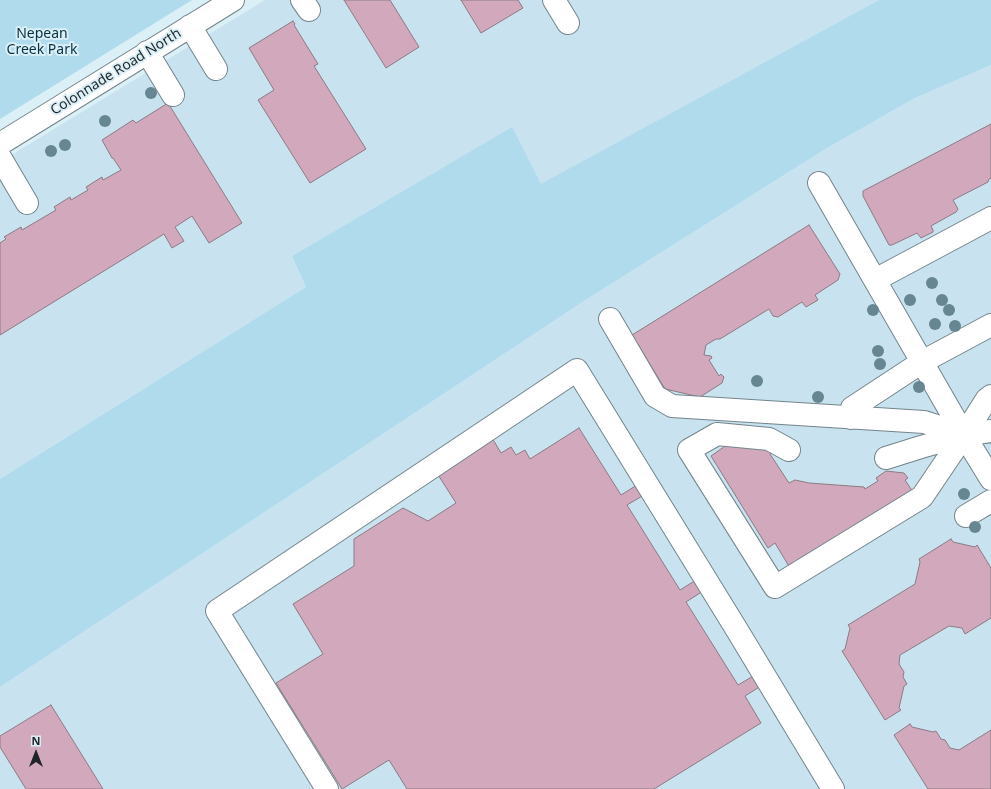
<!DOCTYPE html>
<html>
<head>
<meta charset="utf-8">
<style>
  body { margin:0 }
  #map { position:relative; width:991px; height:789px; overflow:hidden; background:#dbeff7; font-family:"Noto Sans",sans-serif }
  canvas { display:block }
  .north { position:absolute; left:16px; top:733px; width:40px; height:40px; -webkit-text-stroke:3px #dbeff7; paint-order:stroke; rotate:0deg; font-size:11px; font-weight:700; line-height:16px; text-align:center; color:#1f2629 }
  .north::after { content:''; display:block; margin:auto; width:14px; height:18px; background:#1f2629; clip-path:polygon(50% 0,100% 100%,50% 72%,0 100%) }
</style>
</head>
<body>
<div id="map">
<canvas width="991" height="789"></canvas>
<div class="north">N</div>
</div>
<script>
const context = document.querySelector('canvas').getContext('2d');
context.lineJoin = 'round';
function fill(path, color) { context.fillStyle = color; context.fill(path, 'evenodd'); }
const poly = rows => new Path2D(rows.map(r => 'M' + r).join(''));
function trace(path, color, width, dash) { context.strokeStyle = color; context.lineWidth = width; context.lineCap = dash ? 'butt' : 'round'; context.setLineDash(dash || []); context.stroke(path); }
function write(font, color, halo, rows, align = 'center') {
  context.font = font + ' "Noto Sans",sans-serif'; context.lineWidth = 4; context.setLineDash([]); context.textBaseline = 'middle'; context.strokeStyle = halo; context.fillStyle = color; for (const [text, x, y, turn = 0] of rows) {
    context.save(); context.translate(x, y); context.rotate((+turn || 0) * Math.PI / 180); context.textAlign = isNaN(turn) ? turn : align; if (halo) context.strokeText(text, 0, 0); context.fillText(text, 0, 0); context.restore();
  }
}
fill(poly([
  [265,0,879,0,541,185,511,128,292,256,306,287,0,479,0,162],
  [991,65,991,789,0,789,0,687,587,299,827,148,915,98]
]), '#c8e3ef');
fill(poly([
  [0,0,192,0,0,119],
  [879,0,991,0,991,65,915,98,827,148,587,299,0,687,0,479,306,287,292,256,512,127,541,184]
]), '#b0dbed');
const building = poly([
  [344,0,390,0,419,47,386,68,344,0],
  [461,0,518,0,523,8,481,33,461,0],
  [293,21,295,24,294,25,318,64,314,66,366,149,310,183,258,100,274,90,249,48,293,21],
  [168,103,242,223,209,243,192,216,175,227,184,241,172,248,164,234,0,335,0,243,6,239,4,237,21,227,22,230,56,210,54,207,70,197,71,200,88,190,86,187,102,177,103,180,121,170,113,158,112,158,102,140,133,120,136,123,168,103],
  [991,124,991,178,989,179,988,182,953,200,958,209,956,212,931,226,933,230,933,232,921,238,917,233,892,245,889,245,863,196,863,191,991,124],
  [809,225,840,274,838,280,815,295,818,300,806,307,802,302,778,317,773,316,769,309,720,339,716,339,706,345,704,355,711,356,712,358,709,360,719,376,721,374,724,377,722,383,700,397,665,389,632,335,809,225],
  [579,428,621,495,637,485,644,495,627,505,680,590,696,580,703,591,686,602,738,685,755,675,761,686,745,696,761,723,654,789,407,789,389,760,342,789,276,683,323,654,293,604,354,566,354,539,403,508,428,521,456,503,435,470,491,436,501,453,511,447,516,455,525,450,530,459,579,428],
  [728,444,769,447,772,452,770,454,789,483,795,480,809,483,864,487,865,489,878,481,876,478,886,471,904,473,908,478,905,480,913,492,790,568,775,543,768,548,711,456,728,444],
  [951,539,953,542,975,547,977,545,991,568,991,618,965,634,962,628,949,626,900,655,899,664,904,672,903,677,907,684,904,686,899,708,901,710,885,720,842,651,845,649,850,628,848,625,915,584,920,562,919,559,951,539],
  [51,705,103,789,26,789,0,747,0,736,51,705],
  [910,724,912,727,933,732,936,731,941,739,945,740,950,748,959,750,991,730,991,789,928,789,894,735,910,724]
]);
fill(building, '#d2a8bc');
trace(building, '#8c7b83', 1);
const minor = poly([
  [302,0,309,10],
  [554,0,568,23],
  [190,26,216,69],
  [147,52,173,95],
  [0,144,233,0],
  [0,157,27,203],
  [819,183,964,435,991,479],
  [875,280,991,218],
  [610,319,655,396,672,406,924,422,964,435,991,431],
  [851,418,852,408,922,362,991,325],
  [964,435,987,399,991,396],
  [789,450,769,439,717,434,689,450,775,587,922,497,964,435,921,447,886,458],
  [966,516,991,501],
  [327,789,217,611,577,370,737,630,833,789]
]);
trace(minor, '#73848b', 24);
trace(minor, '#fff', 22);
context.fillStyle = '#668692';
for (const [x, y] of [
  [151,93],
  [105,121],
  [65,145],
  [51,151],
  [932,283],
  [910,300],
  [942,300],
  [873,310],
  [949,310],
  [935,324],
  [955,326],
  [878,351],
  [880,364],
  [757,381],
  [919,387],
  [818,397],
  [964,494],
  [975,527]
]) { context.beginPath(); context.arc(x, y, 6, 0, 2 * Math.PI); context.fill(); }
write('14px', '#07313f', '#dbeff7', [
  ["Nepean",42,34],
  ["Creek Park",42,50]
]);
write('14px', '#1f2629', '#dbeff7', [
  ["Colonnade Road North",116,72,-32]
]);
</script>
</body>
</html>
